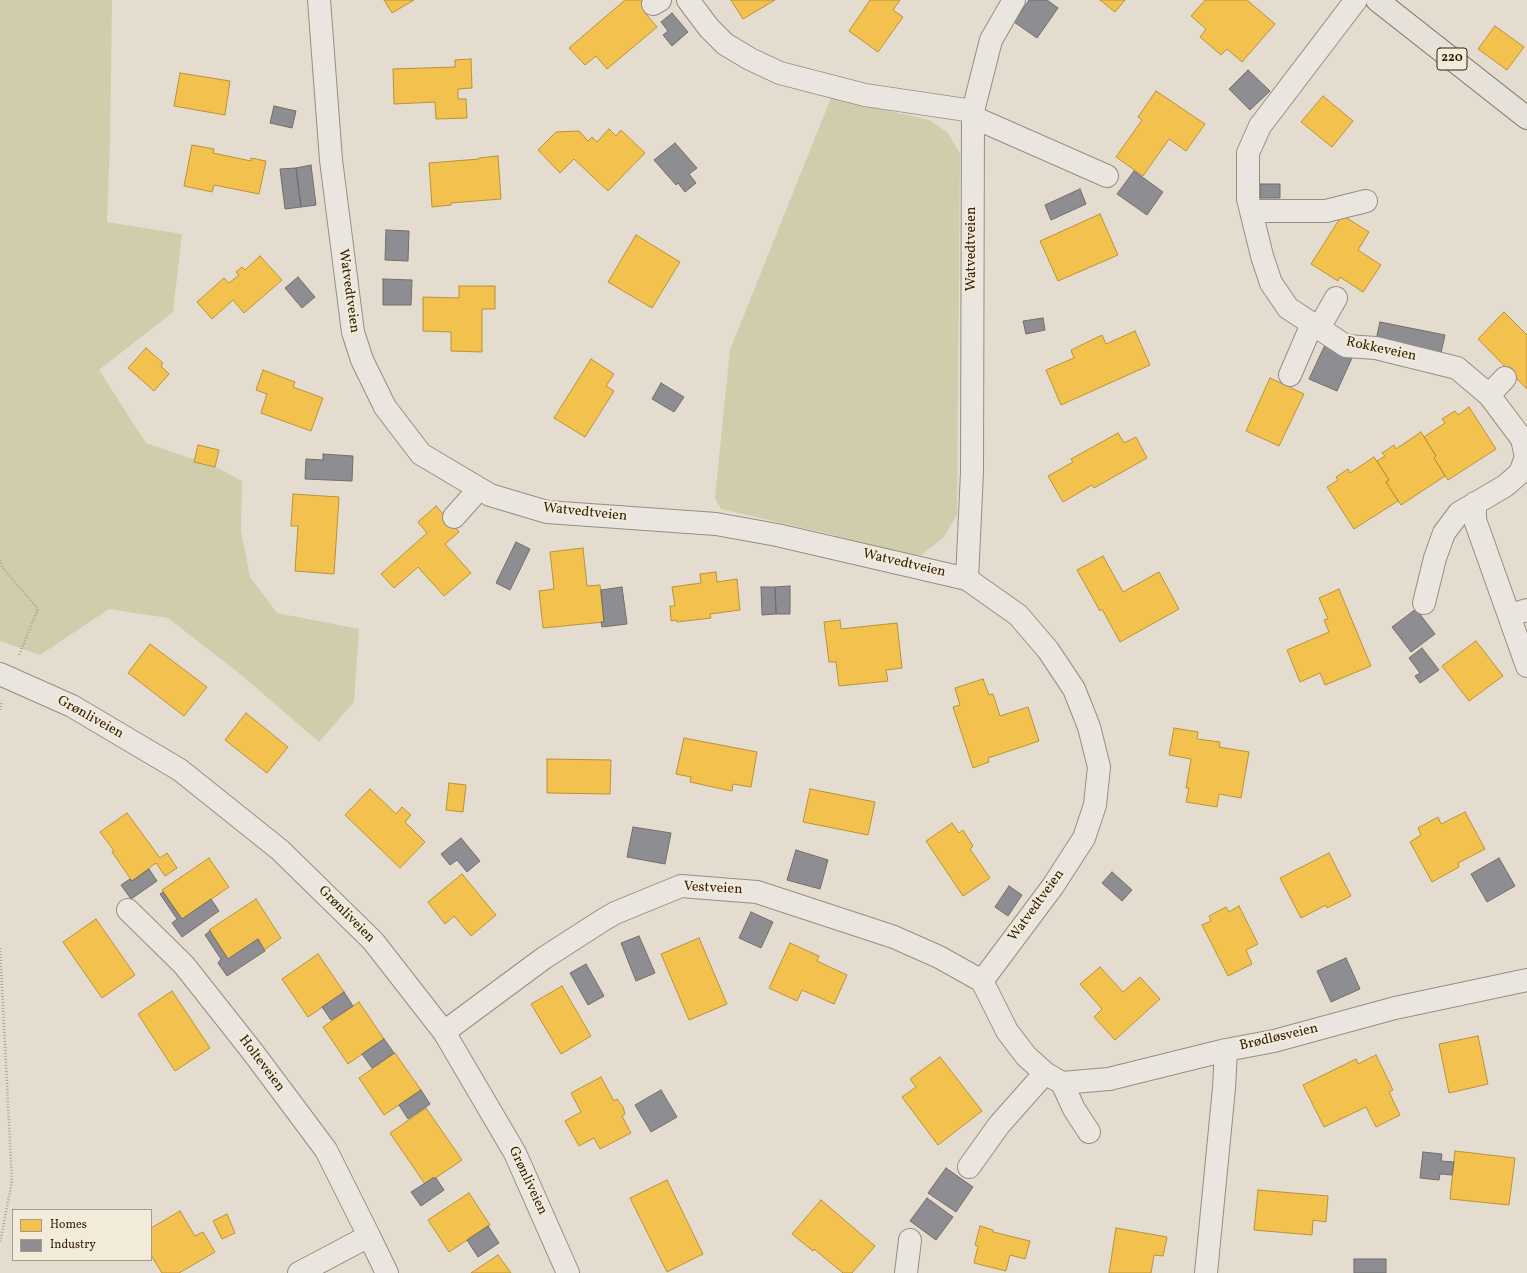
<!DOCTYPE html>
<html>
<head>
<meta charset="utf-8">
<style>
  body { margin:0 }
  #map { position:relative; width:1527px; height:1273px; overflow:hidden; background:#e4dcce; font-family:Vollkorn,serif }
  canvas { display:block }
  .legend { position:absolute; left:12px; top:1209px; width:140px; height:52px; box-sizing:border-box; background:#f3ebda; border:1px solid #a79b87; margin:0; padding:5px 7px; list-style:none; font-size:12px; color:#35230a }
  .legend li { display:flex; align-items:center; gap:8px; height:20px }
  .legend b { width:20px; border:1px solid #a79b87 }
</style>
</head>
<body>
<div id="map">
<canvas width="1527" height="1273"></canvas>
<ul class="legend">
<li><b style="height:11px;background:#f2c14e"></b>Homes</li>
<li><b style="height:11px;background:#8d8d92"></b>Industry</li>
</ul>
</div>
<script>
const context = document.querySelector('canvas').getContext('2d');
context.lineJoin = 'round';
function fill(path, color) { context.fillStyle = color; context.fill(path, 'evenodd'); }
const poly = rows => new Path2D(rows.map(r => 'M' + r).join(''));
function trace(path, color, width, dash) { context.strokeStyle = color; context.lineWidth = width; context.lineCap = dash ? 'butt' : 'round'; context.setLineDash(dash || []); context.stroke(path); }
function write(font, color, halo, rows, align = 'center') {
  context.font = font + ' Vollkorn,serif'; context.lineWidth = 4; context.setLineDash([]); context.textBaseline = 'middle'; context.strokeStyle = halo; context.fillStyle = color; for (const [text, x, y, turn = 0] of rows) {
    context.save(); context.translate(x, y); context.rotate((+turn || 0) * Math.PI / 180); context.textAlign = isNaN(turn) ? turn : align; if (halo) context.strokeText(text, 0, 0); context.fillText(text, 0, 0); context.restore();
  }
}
fill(poly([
  [0,0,112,0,110,143,107,222,182,234,173,312,99,370,146,443,216,467,242,481,241,531,250,577,277,613,359,629,354,702,319,742,240,674,168,618,109,609,40,655,0,641],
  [831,98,929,120,948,133,960,154,957,515,943,538,921,555,905,556,830,534,721,509,715,498,730,350]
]), '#d0cdac');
const homes = poly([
  [384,0,414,0,392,13,384,0],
  [625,0,648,0,654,7,646,14,657,27,607,69,596,56,585,65,569,48,625,0],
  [731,0,775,0,743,19,731,0],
  [870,0,900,0,893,10,903,17,878,52,849,31,870,0],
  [1100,0,1125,0,1115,12,1100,0],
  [1205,0,1247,0,1275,24,1242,62,1227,49,1221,55,1200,37,1206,29,1191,16,1205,0],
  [1495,26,1524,47,1507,70,1478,49,1495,26],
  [471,59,472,88,458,89,458,99,466,99,467,118,436,119,435,102,394,104,393,69,455,67,455,60,471,59],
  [180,73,230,81,225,115,174,106,180,73],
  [1156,91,1205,124,1186,151,1169,139,1143,176,1116,157,1142,120,1138,117,1156,91],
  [1323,96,1353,121,1332,147,1301,122,1323,96],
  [609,129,616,136,621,130,645,153,608,191,574,159,560,173,538,150,556,132,579,131,588,141,592,137,597,142,609,129],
  [192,145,214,149,213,153,251,161,251,158,266,161,259,194,214,185,212,192,184,186,192,145],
  [498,156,501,199,451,203,451,205,432,207,429,163,479,159,479,158,498,156],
  [1100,214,1118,255,1058,281,1040,241,1100,214],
  [1342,215,1369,232,1358,250,1381,265,1363,292,1340,277,1338,281,1311,264,1342,215],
  [636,235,680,262,652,308,608,282,636,235],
  [260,256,282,280,244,313,233,300,212,319,197,302,224,278,229,283,239,275,236,272,242,267,245,270,260,256],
  [459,286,495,286,495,309,482,309,482,352,451,351,451,332,423,331,423,297,459,298,459,286],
  [1504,312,1527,335,1527,389,1478,339,1504,312],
  [1135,331,1150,365,1061,405,1046,370,1074,358,1071,350,1102,335,1106,344,1135,331],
  [146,348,163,363,161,366,169,374,154,391,128,368,146,348],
  [591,359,614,374,606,386,614,391,585,437,554,418,591,359],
  [263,370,295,382,293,387,323,398,311,431,261,413,267,394,256,390,263,370],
  [1270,378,1304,394,1279,446,1246,431,1270,378],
  [1469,407,1496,449,1448,480,1434,458,1436,456,1424,437,1445,423,1442,419,1455,411,1458,415,1469,407],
  [1421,432,1436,456,1434,458,1445,476,1401,505,1386,482,1389,480,1377,461,1385,456,1382,453,1394,445,1396,449,1421,432],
  [1118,433,1124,443,1136,437,1147,458,1094,488,1092,485,1063,502,1048,476,1073,462,1071,459,1118,433],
  [198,445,219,450,215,467,194,462,198,445],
  [1374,457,1389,480,1386,482,1398,501,1354,529,1327,487,1338,480,1336,477,1348,469,1350,473,1374,457],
  [293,494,339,497,334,574,295,571,298,526,291,526,293,494],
  [436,506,459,532,445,544,471,573,444,596,418,567,394,588,381,574,427,533,418,522,436,506],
  [583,548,587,586,600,585,604,622,543,628,539,591,554,589,550,552,583,548],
  [1103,556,1123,592,1159,572,1179,609,1120,642,1102,609,1100,611,1077,570,1103,556],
  [716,572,717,582,737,579,740,610,710,614,711,618,677,622,676,620,671,621,670,606,675,606,672,587,701,583,700,574,716,572],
  [1339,589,1371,666,1325,685,1320,673,1300,682,1287,650,1329,632,1324,620,1328,619,1319,598,1339,589],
  [840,620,841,629,897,623,902,668,886,670,888,681,839,686,836,662,829,662,824,622,840,620],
  [1476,641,1503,676,1469,701,1442,666,1476,641],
  [150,644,207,687,184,716,128,673,150,644],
  [983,679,989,695,993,694,1000,716,1028,707,1039,741,988,758,989,762,973,768,953,707,960,705,955,688,983,679],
  [246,713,288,747,267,773,225,740,246,713],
  [1174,728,1198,732,1197,739,1220,742,1219,747,1249,752,1241,798,1219,794,1217,807,1186,802,1189,788,1186,788,1191,759,1169,755,1174,728],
  [684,738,757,752,751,787,733,784,732,791,690,782,691,777,676,774,684,738],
  [547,759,611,760,610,794,547,793,547,759],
  [449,783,466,785,463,812,446,810,449,783],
  [370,789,396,814,402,807,411,815,405,822,425,842,400,868,345,815,370,789],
  [810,789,875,802,868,835,803,822,810,789],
  [1465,812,1485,849,1458,863,1459,867,1432,882,1410,842,1421,835,1418,828,1438,817,1441,824,1465,812],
  [127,813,160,858,167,853,177,868,165,876,156,863,132,881,112,852,114,851,100,832,127,813],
  [952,823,959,833,963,830,973,846,970,849,990,878,963,896,926,841,952,823],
  [1329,853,1351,896,1327,908,1326,905,1301,918,1280,878,1329,853],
  [209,858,229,887,182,919,162,890,209,858],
  [462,874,496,915,471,936,454,916,445,924,428,902,462,874],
  [256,899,281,938,264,950,258,939,228,959,209,930,256,899],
  [1239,906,1258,944,1246,950,1252,964,1228,976,1202,925,1211,921,1209,916,1226,907,1229,912,1239,906],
  [96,919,135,975,102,998,63,942,96,919],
  [699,938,727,1004,689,1020,661,954,699,938],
  [790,943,819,956,817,961,847,975,834,1004,802,990,797,1001,769,988,790,943],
  [318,954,344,992,308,1017,282,979,318,954],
  [1100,967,1123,992,1140,977,1160,999,1115,1040,1094,1017,1102,1009,1080,984,1100,967],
  [562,986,591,1036,561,1054,531,1004,562,986],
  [172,991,210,1048,175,1071,138,1014,172,991],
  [359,1002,384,1039,348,1064,323,1027,359,1002],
  [1478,1036,1488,1084,1449,1093,1439,1044,1478,1036],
  [395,1053,421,1090,384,1115,359,1078,395,1053],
  [1376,1055,1393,1090,1389,1092,1400,1115,1376,1127,1366,1107,1324,1127,1303,1085,1356,1059,1358,1064,1376,1055],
  [940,1057,982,1111,938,1145,902,1097,916,1087,910,1079,940,1057],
  [601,1077,614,1101,617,1099,623,1107,625,1114,622,1116,631,1133,600,1149,594,1138,579,1146,565,1121,581,1112,571,1093,601,1077],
  [426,1108,462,1160,434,1179,433,1178,425,1184,390,1133,426,1108],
  [1455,1151,1515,1158,1509,1205,1450,1199,1455,1151],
  [667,1180,703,1254,667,1272,630,1198,667,1180],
  [1258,1190,1328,1196,1326,1222,1313,1220,1312,1235,1254,1230,1258,1190],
  [469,1193,490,1225,449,1252,428,1220,469,1193],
  [821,1200,875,1246,852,1273,843,1273,814,1249,813,1251,792,1234,821,1200],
  [180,1211,195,1236,203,1232,215,1252,179,1273,162,1273,151,1255,151,1228,180,1211],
  [227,1214,235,1233,222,1239,213,1221,227,1214],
  [980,1226,993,1230,993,1232,1030,1241,1025,1259,1010,1255,1006,1271,974,1263,978,1246,975,1245,980,1226],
  [1116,1228,1167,1237,1163,1256,1154,1255,1151,1273,1109,1273,1116,1228],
  [498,1255,511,1273,471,1273,498,1255]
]);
fill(homes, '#f2c14e');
trace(homes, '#b9923a', 1);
const industry = poly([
  [1029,0,1047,0,1058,8,1037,38,1014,22,1029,0],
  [672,13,688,32,672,46,663,35,668,31,661,22,672,13],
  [1248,70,1270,91,1250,110,1229,89,1248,70],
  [274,106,296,111,292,128,270,123,274,106],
  [675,143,697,168,689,174,696,183,685,192,678,183,676,185,654,160,675,143],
  [311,165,316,205,301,207,296,168,311,165],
  [296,168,301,207,285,209,280,169,296,168],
  [1134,171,1163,192,1147,215,1117,194,1134,171],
  [1260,184,1280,184,1280,198,1260,198,1260,184],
  [1080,189,1086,204,1051,220,1045,205,1080,189],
  [386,230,409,231,408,261,385,260,386,230],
  [298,277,315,297,302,308,285,288,298,277],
  [383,279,412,280,411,305,383,305,383,279],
  [1043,318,1045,330,1026,334,1023,321,1043,318],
  [1380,322,1445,335,1441,353,1376,340,1380,322],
  [1325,345,1352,358,1337,391,1309,379,1325,345],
  [661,383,684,397,674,412,652,399,661,383],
  [323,454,353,456,352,481,305,479,306,459,323,460,323,454],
  [516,542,530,549,510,590,496,583,516,542],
  [790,586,790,614,776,614,775,587,790,586],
  [622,587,627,624,602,627,601,622,604,622,601,590,622,587],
  [761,587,775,587,776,614,762,615,761,587],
  [1416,609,1435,634,1411,652,1392,627,1416,609],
  [1422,648,1439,670,1420,683,1415,676,1420,673,1409,658,1422,648],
  [633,827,671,833,665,864,627,857,633,827],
  [461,838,480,861,467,872,457,860,450,865,441,854,461,838],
  [796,850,828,860,820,889,787,880,796,850],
  [1499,858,1515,886,1487,902,1471,874,1499,858],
  [149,869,157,881,131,899,121,885,130,879,132,881,149,869],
  [1112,872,1132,890,1122,901,1102,883,1112,872],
  [1009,886,1022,895,1008,916,995,907,1009,886],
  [163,892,182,919,211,899,219,911,182,937,172,923,177,919,160,894,163,892],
  [751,912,773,922,761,948,739,938,751,912],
  [210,931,228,959,258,939,265,951,227,976,218,963,221,959,205,935,210,931],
  [639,936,655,973,636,981,621,943,639,936],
  [1346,958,1360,989,1331,1002,1317,971,1346,958],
  [586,964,604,996,588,1005,570,973,586,964],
  [344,992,353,1006,331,1020,322,1007,344,992],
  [384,1039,394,1053,372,1068,362,1054,384,1039],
  [421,1090,430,1104,408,1119,399,1105,421,1090],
  [661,1090,677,1117,651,1132,635,1105,661,1090],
  [1423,1152,1442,1154,1441,1161,1454,1162,1452,1175,1440,1174,1439,1180,1420,1178,1423,1152],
  [946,1168,973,1187,956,1212,928,1193,946,1168],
  [433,1178,436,1178,444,1190,421,1206,411,1192,433,1178],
  [927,1198,953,1217,936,1240,910,1221,927,1198],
  [488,1226,499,1243,478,1257,467,1240,488,1226],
  [1354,1259,1386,1259,1386,1273,1354,1273,1354,1259]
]);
fill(industry, '#8d8d92');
trace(industry, '#736d69', 1);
const minor = poly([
  [319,0,331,160,353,332,362,360,385,407,421,454,490,495,547,512,716,524,777,535,967,579,1018,615,1048,650,1074,689,1089,727,1099,767,1095,805,1084,838,1053,886,982,981,1007,1031,1026,1056,1045,1073,1062,1083,1109,1079,1226,1050],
  [688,0,709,28,725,44,750,59,780,73,865,95,973,111,991,40,1014,0],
  [1356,0,1260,126,1248,153,1248,199,1262,256,1271,283,1288,308,1346,346,1376,348,1457,368,1489,395,1522,439,1526,457,1520,473,1505,486,1459,513,1444,533,1435,558,1424,603],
  [653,4,660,0],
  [973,117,1107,176],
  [1251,211,1326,211,1366,201],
  [1319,328,1336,298],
  [1290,375,1312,324],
  [1489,395,1505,378],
  [1475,503,1475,520,1527,666],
  [454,517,479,489],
  [967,579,972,472,973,111],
  [1510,615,1527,610],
  [0,674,72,706,180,770,280,850,373,941,444,1032,515,1153,568,1273],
  [128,910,184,965,252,1051,326,1150,369,1236],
  [444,1032,544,958,603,920,615,913,681,886,757,892,894,937,939,957,982,981],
  [1062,1083,1074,1109,1089,1132],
  [969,1167,999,1125,1045,1073],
  [299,1273,369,1236,387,1273],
  [906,1273,910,1240],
  [1206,1273,1224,1088,1226,1050,1274,1041,1395,1008,1527,980]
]);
const major = poly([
  [1377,0,1527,118]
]);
trace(minor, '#958e84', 24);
trace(major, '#7c756a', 24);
trace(poly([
  [0,560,3,568,38,609,19,655],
  [0,710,2,701],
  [0,948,12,1181,0,1243]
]), '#a8a29a', 2.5, [1, 2]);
trace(minor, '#eae6df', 22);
trace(major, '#e6e2da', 22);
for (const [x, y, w] of [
  [1452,59,30]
]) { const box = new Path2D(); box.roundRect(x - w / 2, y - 11, w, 22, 3); context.fillStyle = '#f3ebda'; context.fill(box); trace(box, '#35230a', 1); }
write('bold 13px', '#35230a', null, [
  ["220",1452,59]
]);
write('14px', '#35230a', '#f3ebda', [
  ["Watvedtveien",972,249,-90],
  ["Watvedtveien",348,291,82],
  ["Rokkeveien",1381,350,12],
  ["Watvedtveien",585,513,6],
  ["Watvedtveien",904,564,13],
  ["Grønliveien",90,718,29],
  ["Vestveien",713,889,3],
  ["Watvedtveien",1037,906,-54],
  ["Grønliveien",346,915,45],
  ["Brødløsveien",1279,1038,-13],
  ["Holteveien",261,1064,53],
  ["Grønliveien",527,1181,65]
]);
</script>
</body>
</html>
